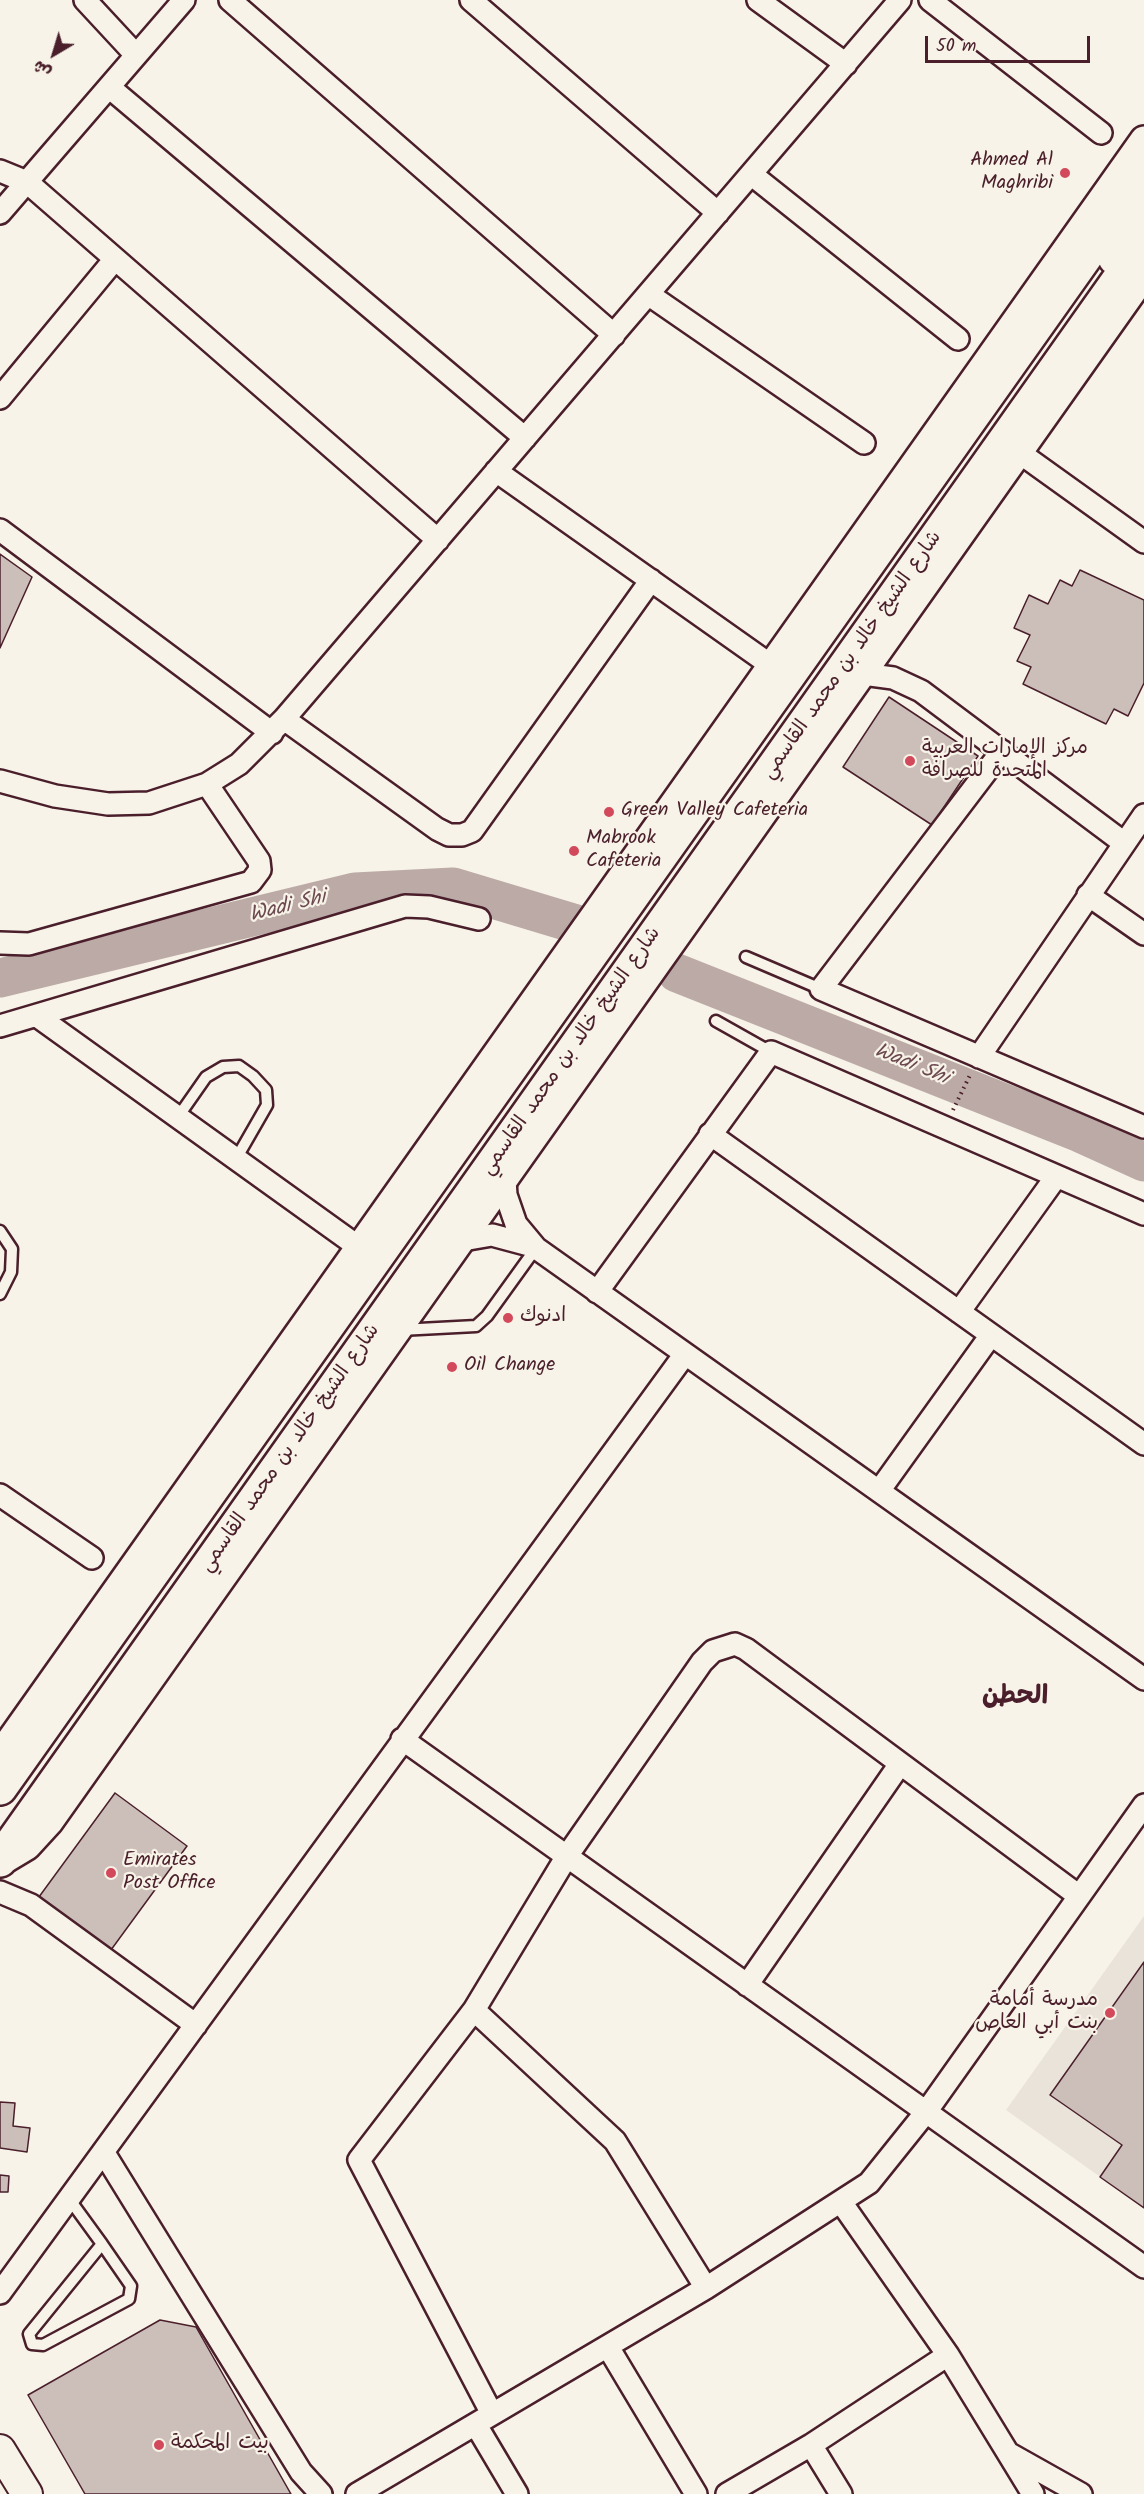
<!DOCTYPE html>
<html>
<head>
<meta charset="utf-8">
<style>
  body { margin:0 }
  #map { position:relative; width:1144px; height:2494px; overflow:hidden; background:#f7f3e8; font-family:Kalam,"Playpen Sans Arabic",sans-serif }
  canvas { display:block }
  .north { position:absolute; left:24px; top:24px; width:60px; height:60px; -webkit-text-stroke:4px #f7f3e8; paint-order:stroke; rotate:218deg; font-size:16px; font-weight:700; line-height:24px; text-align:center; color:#4a1f2b }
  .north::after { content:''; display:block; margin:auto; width:21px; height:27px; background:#4a1f2b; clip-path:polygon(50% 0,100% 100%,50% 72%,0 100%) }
  .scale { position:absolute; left:925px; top:36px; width:165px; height:27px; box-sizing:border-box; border:3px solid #4a1f2b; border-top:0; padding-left:8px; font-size:18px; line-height:21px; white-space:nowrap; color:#4a1f2b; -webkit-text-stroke:4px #f7f3e8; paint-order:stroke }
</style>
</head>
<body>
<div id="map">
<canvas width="1144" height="2494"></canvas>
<div class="north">ش</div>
<div class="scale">50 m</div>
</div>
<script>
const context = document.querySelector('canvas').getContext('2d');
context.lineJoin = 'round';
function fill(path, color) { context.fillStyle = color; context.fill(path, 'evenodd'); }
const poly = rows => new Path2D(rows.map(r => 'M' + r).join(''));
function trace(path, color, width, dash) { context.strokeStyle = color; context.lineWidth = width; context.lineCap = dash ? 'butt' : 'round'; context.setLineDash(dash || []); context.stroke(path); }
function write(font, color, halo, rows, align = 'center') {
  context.font = font + ' Kalam,"Playpen Sans Arabic",sans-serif'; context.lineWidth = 4.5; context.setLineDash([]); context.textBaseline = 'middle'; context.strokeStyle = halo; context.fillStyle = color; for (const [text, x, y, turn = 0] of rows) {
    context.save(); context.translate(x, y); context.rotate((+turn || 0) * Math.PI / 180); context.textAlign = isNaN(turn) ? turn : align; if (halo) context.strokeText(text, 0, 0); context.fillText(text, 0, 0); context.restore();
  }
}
fill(poly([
  [1144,1916,1144,2208,1006,2110]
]), '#eae3da');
trace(poly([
  [677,973,1080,1133,1144,1162],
  [0,978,355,892,453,887,576,924]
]), '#bcaaa7', 39);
const building = poly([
  [0,554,32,577,0,648,0,554],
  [1080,570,1144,600,1144,683,1128,716,1114,709,1106,724,1023,684,1031,667,1017,661,1030,635,1014,628,1029,595,1048,604,1060,580,1072,586,1080,570],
  [889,697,978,756,932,825,843,767,889,697],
  [115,1793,187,1846,108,1954,36,1901,115,1793],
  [1144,1962,1144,2208,1100,2177,1122,2145,1050,2095,1144,1962],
  [0,2102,15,2103,13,2126,30,2128,27,2152,0,2148,0,2102],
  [0,2175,9,2176,8,2192,0,2192,0,2175],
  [160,2320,196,2327,291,2494,85,2494,28,2395,160,2320]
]);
fill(building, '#ccbfb9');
trace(building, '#4a1f2b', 1.5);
const service = poly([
  [746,957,821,989],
  [716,1021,771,1052],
  [178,1117,206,1077,223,1067,239,1066,253,1076,266,1090,267,1105,236,1159],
  [0,1231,12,1249,11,1272,0,1294],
  [400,1330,476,1326,487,1316,536,1248],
  [70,2200,102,2244],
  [102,2244,131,2286,129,2299,43,2345,32,2344,29,2334,102,2244]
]);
const minor = poly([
  [85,0,136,55],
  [230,0,614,335],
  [471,0,718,213],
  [758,0,846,64],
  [930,0,1101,133],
  [109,87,525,438],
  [0,171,27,182,438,540],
  [751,174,958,339],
  [0,213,184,0],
  [648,294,864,443],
  [0,398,115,259],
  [1020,453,1144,542],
  [496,471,772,666],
  [0,530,272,733],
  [863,674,893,678,921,691,1124,843],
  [284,719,437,829,449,835,462,835,472,831,477,824,651,580],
  [1002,751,821,989,1144,1127],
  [0,781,55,796,108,804,149,803,207,784,239,764,284,719,900,0],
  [1088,895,1144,934],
  [0,943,29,944,251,882,260,870,259,861,207,784],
  [37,1016,360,1248],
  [0,1026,405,906,429,907,479,919],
  [979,1057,1144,815],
  [710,1134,1144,1444],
  [505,1180,506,1195,516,1224,536,1248,1144,1679],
  [463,1240,492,1235,533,1246],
  [597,1292,771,1052,1144,1214],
  [959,1312,1056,1177],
  [879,1491,991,1335],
  [0,1495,92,1558],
  [402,1739,1144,2267],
  [0,1892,31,1905,196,2025],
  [747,1985,900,1764],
  [474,2010,615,2141,706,2288],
  [104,2153,301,2472,321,2494],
  [841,2202,948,2355,1033,2494],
  [0,2293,685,1354],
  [608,2347,696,2494],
  [492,2414,359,2160,474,2010,567,1856,702,1662,713,1651,735,1644,746,1649,1079,1896],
  [476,2425,517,2494],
  [811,2445,841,2494],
  [1008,2453,1081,2494],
  [357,2494,706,2288,869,2183,926,2112,1144,1805],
  [727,2494,811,2445,948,2355]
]);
const tertiary = poly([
  [0,1755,1144,140],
  [7,1858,27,1846,49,1822,1144,275]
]);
const secondary = poly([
  [0,2450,27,2494]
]);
const trunk = poly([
  [1115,258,1144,216],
  [0,1788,1144,174],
  [0,1860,1144,244]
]);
trace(service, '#4a1f2b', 15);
trace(minor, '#4a1f2b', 26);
trace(tertiary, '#4a1f2b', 32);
trace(secondary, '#4a1f2b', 34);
trace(trunk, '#4a1f2b', 38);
trace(poly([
  [953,1110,971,1073]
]), '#4a1f2b', 4, [1.5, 4.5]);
trace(service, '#f7f3e8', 10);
trace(minor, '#f7f3e8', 21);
trace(tertiary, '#f7f3e8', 27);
trace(secondary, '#f7f3e8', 30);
trace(trunk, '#f7f3e8', 33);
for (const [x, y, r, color] of [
  [1065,173,6,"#d1495b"],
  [910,761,6,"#d1495b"],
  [609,812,6,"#d1495b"],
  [574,851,6,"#d1495b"],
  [508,1318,6,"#d1495b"],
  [452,1367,6,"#d1495b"],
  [111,1873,6,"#d1495b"],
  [1110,2013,6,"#d1495b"],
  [159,2445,6,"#d1495b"]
]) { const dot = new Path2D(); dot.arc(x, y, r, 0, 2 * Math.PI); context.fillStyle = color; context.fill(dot); trace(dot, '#f7f3e8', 2); }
write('20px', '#4a1f2b', '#f7f3e8', [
  ["Ahmed Al",1053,162,"right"],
  ["Maghribi",1053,185,"right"],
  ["مركز الإمارات العربية",922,750],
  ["المتحدة للصرافة",922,773],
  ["Green Valley Cafeteria",621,812],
  ["Mabrook",586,840],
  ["Cafeteria",586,863],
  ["ادنوك",520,1318],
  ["Oil Change",464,1367],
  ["Emirates",123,1862],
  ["Post Office",123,1885],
  ["مدرسة أمامة",1098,2002,"right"],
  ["بنت أبي العاص",1098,2025,"right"],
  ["بيت المحكمة",171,2445]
], 'left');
write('20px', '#4a1f2b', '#f7f3e8', [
  ["شارع الشيخ خالد بن محمد القاسمي",853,656,-55],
  ["شارع الشيخ خالد بن محمد القاسمي",572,1052,-55],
  ["شارع الشيخ خالد بن محمد القاسمي",291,1449,-55]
]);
write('italic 21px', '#6c4950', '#f7f3e8', [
  ["Wadi Shi",288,908,-14],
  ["Wadi Shi",911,1066,22]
]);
write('bold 26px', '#4a1f2b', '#f7f3e8', [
  ["الحطن",1015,1699]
]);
</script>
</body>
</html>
